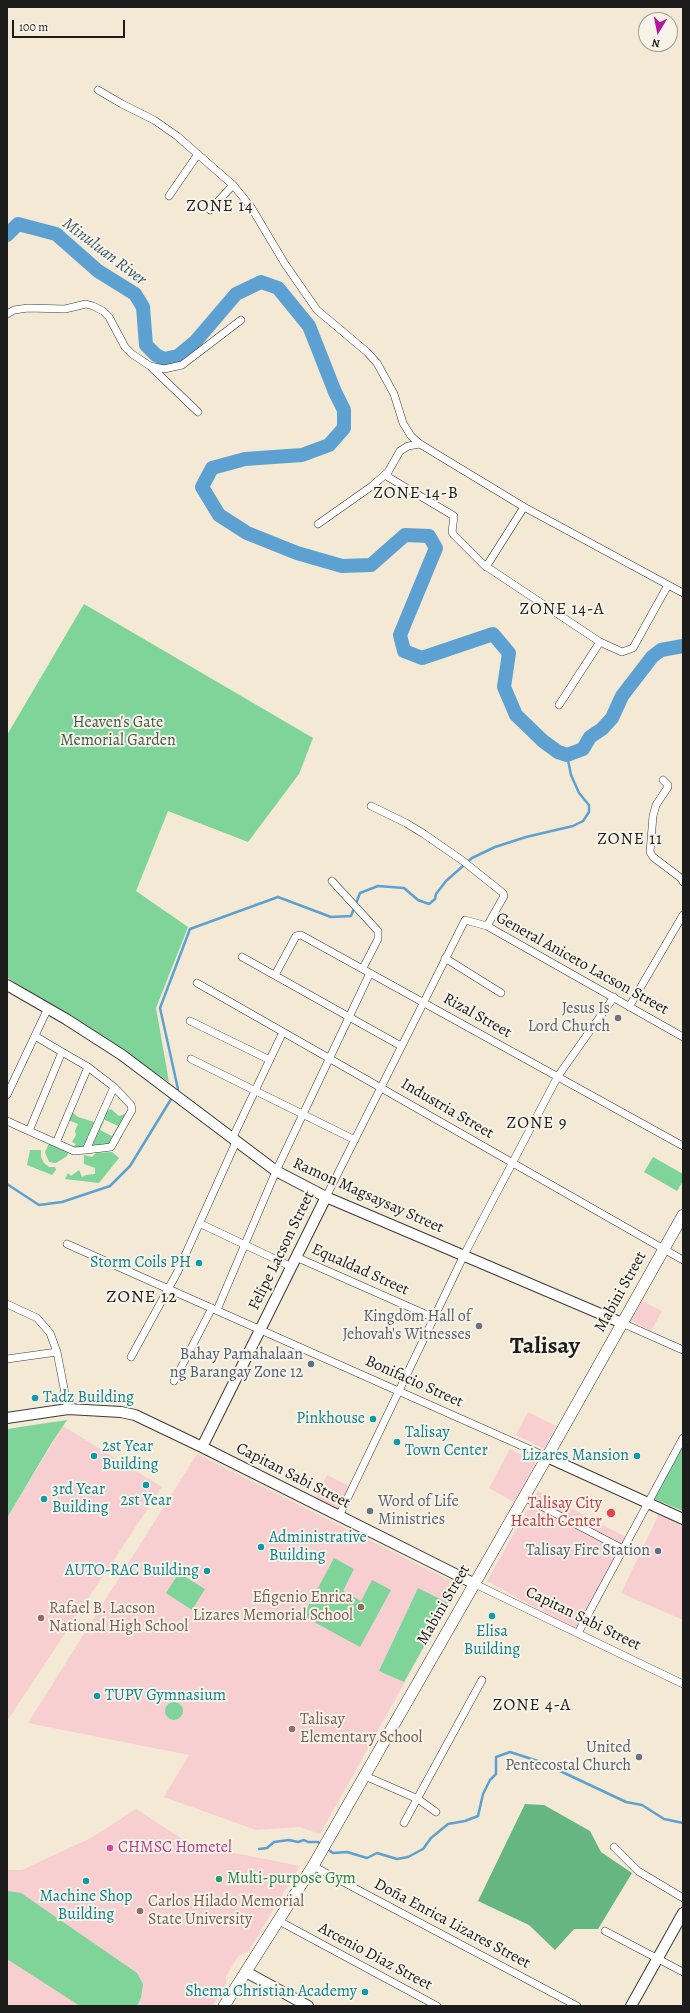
<!DOCTYPE html>
<html>
<head>
<meta charset="utf-8">
<style>
  body { margin:0 }
  #map { position:relative; width:690px; height:2013px; overflow:hidden; background:#f3e9d4; font-family:Alegreya,serif }
  canvas { display:block }
  .frame { position:absolute; inset:0; border:8px solid #1c1c1c; pointer-events:none }
  .north { position:absolute; left:638px; top:12px; width:40px; height:40px; box-sizing:border-box; background:#f7f3e8; border:1px solid #9f9d96; border-radius:50%; rotate:190deg; font-size:11px; font-weight:700; line-height:16px; text-align:center; color:#1c1c1c }
  .north::after { content:''; display:block; margin:auto; width:14px; height:18px; background:#b5179e; clip-path:polygon(50% 0,100% 100%,50% 72%,0 100%) }
  .scale { position:absolute; left:12px; top:20px; width:113px; height:18px; box-sizing:border-box; border:2px solid #1c1c1c; border-top:0; padding-left:5px; font-size:12px; line-height:14px; white-space:nowrap; color:#1c1c1c; -webkit-text-stroke:3px #f7f3e8; paint-order:stroke }
</style>
</head>
<body>
<div id="map">
<canvas width="690" height="2013"></canvas>
<div class="frame"></div>
<div class="north">N</div>
<div class="scale">100 m</div>
</div>
<script>
const context = document.querySelector('canvas').getContext('2d');
context.lineJoin = 'round';
function fill(path, color) { context.fillStyle = color; context.fill(path, 'evenodd'); }
const poly = rows => new Path2D(rows.map(r => 'M' + r).join(''));
function trace(path, color, width, dash) { context.strokeStyle = color; context.lineWidth = width; context.lineCap = dash ? 'butt' : 'round'; context.setLineDash(dash || []); context.stroke(path); }
function write(font, color, halo, rows, align = 'center') {
  context.font = font + ' Alegreya,serif'; context.lineWidth = 4; context.setLineDash([]); context.textBaseline = 'middle'; context.strokeStyle = halo; context.fillStyle = color; for (const [text, x, y, turn = 0] of rows) {
    context.save(); context.translate(x, y); context.rotate((+turn || 0) * Math.PI / 180); context.textAlign = isNaN(turn) ? turn : align; if (halo) context.strokeText(text, 0, 0); context.fillText(text, 0, 0); context.restore();
  }
}
fill(poly([
  [642,1301,662,1311,651,1331,631,1320],
  [528,1412,556,1426,544,1449,516,1435],
  [63,1426,162,1487,9,1718,7,1718,7,1518],
  [510,1449,536,1462,514,1502,489,1488],
  [197,1454,459,1585,320,1834,299,1827,256,1830,164,1797,189,1755,28,1723],
  [327,1475,349,1486,337,1512,314,1501],
  [538,1491,626,1537,576,1630,487,1581],
  [659,1514,683,1525,683,1620,621,1593],
  [136,1809,190,1844,300,1866,248,1952,239,1955,226,1976,226,1984,212,2006,7,2006,7,1870,22,1870,91,1838]
]), '#f7cfd0');
fill(poly([
  [84,604,313,738,299,774,248,842,168,811,136,891,188,927,156,1008,169,1082,7,977,7,735],
  [111,1109,119,1116,127,1113,110,1147,94,1147,90,1145,102,1119,104,1121,100,1130,112,1136,118,1126,103,1119,105,1112],
  [72,1112,78,1117,94,1122,95,1127,86,1148,76,1150,73,1147,76,1144,72,1142,76,1135,75,1131,78,1124,68,1120],
  [49,1143,68,1153,67,1156,56,1163,49,1162,45,1152],
  [30,1150,41,1150,41,1157,44,1163,49,1167,55,1167,56,1170,52,1175,27,1165],
  [112,1152,119,1158,99,1183,65,1179,68,1173,71,1176,79,1170,82,1177,86,1175,95,1174,95,1168,84,1164,84,1155,92,1157,96,1153],
  [653,1157,683,1174,683,1181,677,1191,644,1172],
  [67,1420,51,1444,7,1518,7,1429],
  [683,1440,683,1511,652,1498],
  [334,1558,354,1569,343,1591,361,1601,372,1580,391,1590,360,1647,303,1616],
  [179,1573,205,1589,192,1610,166,1593],
  [418,1588,448,1603,404,1682,379,1671],
  '165 1711a9 9 0 1 1 18 0a9 9 0 1 1-18 0Z',
  [7,1891,21,1893,137,1973,143,1984,141,1998,138,2004,136,2006,80,2006,7,1959]
]), '#7ed499');
fill(poly([
  [525,1804,544,1805,590,1831,601,1852,632,1873,598,1929,574,1929,555,1950,529,1925,478,1901]
]), '#66b681');
trace(poly([
  [176,1092,178,1089,160,1008,190,929,278,897,331,917,351,916,360,893,378,886,404,888,418,900,429,904,435,899,436,894,446,881,472,858,495,847,526,837,573,826,583,821,589,812,589,805,579,793,571,775,567,755],
  [7,1184,39,1205,62,1202,110,1186,130,1166,173,1096],
  [326,1848,333,1853,347,1852,367,1858,377,1853,397,1859,408,1857,423,1849,431,1838,448,1824,465,1821,478,1816,483,1794,490,1780,496,1774,496,1757,510,1752,541,1762,626,1802,642,1805,664,1819,683,1823],
  [259,1849,267,1848,274,1842,289,1840,298,1842,304,1840,308,1842,318,1842,322,1845]
]), '#5ca1d1', 2.5);
trace(poly([
  [7,235,18,224,56,234,98,271,135,294,143,307,146,345,156,355,164,359,178,356,195,342,236,294,261,282,278,288,309,326,335,392,344,410,344,428,329,445,302,455,245,459,212,468,202,487,219,515,247,533,297,553,342,566,371,565,405,535,429,536,436,548,400,635,404,651,422,658,493,634,509,653,504,687,516,715,543,741,558,752,567,755,583,749,590,737,602,729,612,718,622,696,652,657,661,650,683,646]
]), '#5ca1d1', 14);
const street = poly([
  [98,90,122,104,154,120,177,136,233,185,251,207,285,264,317,310,367,352,377,363,394,394,403,423,411,436,420,444,524,507,683,593],
  [169,196,198,154],
  [210,210,233,185],
  [7,314,14,310,28,308,65,309,86,304,93,306,103,311,109,317,125,347,132,354,150,366,164,369,182,365,241,320],
  [151,367,198,412],
  [420,444,408,446,400,451,388,472,388,477,454,516,452,532,454,535,484,565,600,642,622,652,633,648,668,585],
  [318,524,372,486,388,472],
  [486,567,524,507],
  [559,705,600,642],
  [663,780,668,785,668,787,656,805,653,816,650,852,653,857,682,879,683,882],
  [371,806,406,823,424,834,463,861,503,893,504,896,487,926],
  [332,881,378,931,378,939,363,968],
  [242,957,401,1046],
  [445,958,501,993],
  [275,975,296,936,301,935,683,1146],
  [197,983,683,1260],
  [629,1007,683,915],
  [190,1021,270,1060],
  [35,1036,62,1052],
  [191,1059,355,1140],
  [7,1095,48,1008],
  [7,1121,29,1131,56,1143,88,1067,62,1052,29,1131],
  [232,1139,283,1032],
  [56,1143,74,1151,86,1150,114,1087,88,1067],
  [86,1150,111,1147,132,1110,131,1105,114,1087],
  [326,1197,465,920,487,926,683,1037],
  [201,1224,292,1267],
  [67,1244,547,1457],
  [296,1257,434,1318],
  [7,1304,37,1318,50,1333,57,1352,68,1409],
  [217,1310,276,1171,370,973],
  [622,1323,683,1350],
  [131,1357,178,1271,236,1142],
  [7,1359,57,1352],
  [174,1381,212,1308],
  [524,1497,623,1549],
  [339,1516,464,1255,558,1076,614,997],
  [475,1584,683,1684],
  [578,1633,683,1438],
  [365,1776,418,1799,436,1812],
  [404,1823,482,1680],
  [614,1847,638,1871,683,1898],
  [313,1866,577,2006],
  [279,1921,437,2006],
  [605,1931,683,1972]
]);
const secondary = poly([
  [7,985,66,1019,122,1055,276,1171,326,1197,622,1323],
  [7,1418,68,1409,121,1412,135,1415,202,1447,475,1584],
  [202,1447,326,1197],
  [547,1457,683,1519],
  [246,1972,308,2006],
  [631,2006,683,1913]
]);
const primary = poly([
  [224,2006,313,1866,547,1457,683,1215]
]);
trace(street, '#3c3b38', 8);
trace(secondary, '#3c3b38', 12);
trace(primary, '#3c3b38', 12);
trace(street, '#fff', 7);
trace(secondary, '#fff', 10);
trace(primary, '#fff', 11);
for (const [x, y, r, color] of [
  [618,1018,4,"#6b7280"],
  [199,1263,4,"#0f9aa8"],
  [479,1326,4,"#6b7280"],
  [311,1364,4,"#5c6f8a"],
  [35,1398,4,"#0f9aa8"],
  [373,1419,4,"#0f9aa8"],
  [397,1442,4,"#0f9aa8"],
  [94,1456,4,"#0f9aa8"],
  [637,1456,4,"#0f9aa8"],
  [146,1485,4,"#0f9aa8"],
  [44,1499,4,"#0f9aa8"],
  [370,1511,4,"#6b7280"],
  [611,1513,5,"#e0444e"],
  [261,1547,4,"#0f9aa8"],
  [658,1551,4,"#5c6f8a"],
  [207,1571,4,"#0f9aa8"],
  [361,1607,4,"#8d6e63"],
  [492,1616,4,"#0f9aa8"],
  [41,1618,4,"#8d6e63"],
  [97,1696,4,"#0f9aa8"],
  [292,1729,4,"#8d6e63"],
  [639,1757,4,"#6b7280"],
  [110,1848,4,"#d1479c"],
  [219,1879,4,"#2e9e5b"],
  [86,1881,4,"#0f9aa8"],
  [140,1911,4,"#8d6e63"],
  [365,1992,4,"#0f9aa8"]
]) { const dot = new Path2D(); dot.arc(x, y, r, 0, 2 * Math.PI); context.fillStyle = color; context.fill(dot); trace(dot, '#f7f3e8', 1.5); }
write('16px', '#3e5c48', '#f7f3e8', [
  ["Heaven's Gate",118,723],
  ["Memorial Garden",118,741]
]);
write('16px', '#1c1c1c', '#f7f3e8', [
  ["General Aniceto Lacson Street",582,964,29],
  ["Rizal Street",477,1016,29],
  ["Industria Street",447,1109,30],
  ["Ramon Magsaysay Street",368,1196,24],
  ["Felipe Lacson Street",282,1251,-64],
  ["Equaldad Street",360,1270,24],
  ["Mabini Street",621,1292,-61],
  ["Bonifacio Street",414,1382,24],
  ["Capitan Sabi Street",293,1476,27],
  ["Mabini Street",444,1605,-60],
  ["Capitan Sabi Street",583,1619,26],
  ["Doña Enrica Lizares Street",452,1924,28],
  ["Arcenio Diaz Street",375,1957,28]
]);
write('16px', '#5b616d', '#f7f3e8', [
  ["Jesus Is",610,1009],
  ["Lord Church",610,1027],
  ["Kingdom Hall of",471,1317],
  ["Jehovah's Witnesses",471,1335],
  ["Word of Life",378,1502,"left"],
  ["Ministries",378,1520,"left"],
  ["United",631,1748],
  ["Pentecostal Church",631,1766]
], 'right');
write('16px', '#0d838f', '#f7f3e8', [
  ["Storm Coils PH",191,1263,"right"],
  ["Tadz Building",43,1398],
  ["Pinkhouse",365,1419,"right"],
  ["Talisay",405,1433],
  ["Town Center",405,1451],
  ["2st Year",102,1447],
  ["Building",102,1465],
  ["Lizares Mansion",629,1456,"right"],
  ["3rd Year",52,1490],
  ["Building",52,1508],
  ["2st Year",146,1501,"center"],
  ["Administrative",269,1538],
  ["Building",269,1556],
  ["AUTO-RAC Building",199,1571,"right"],
  ["Elisa",492,1632,"center"],
  ["Building",492,1650,"center"],
  ["TUPV Gymnasium",105,1696],
  ["Machine Shop",86,1897,"center"],
  ["Building",86,1915,"center"],
  ["Shema Christian Academy",357,1992,"right"]
], 'left');
write('16px', '#4e5e75', '#f7f3e8', [
  ["Bahay Pamahalaan",303,1355],
  ["ng Barangay Zone 12",303,1373],
  ["Talisay Fire Station",650,1551]
], 'right');
write('16px', '#be3a42', '#f7f3e8', [
  ["Talisay City",602,1504],
  ["Health Center",602,1522]
], 'right');
write('16px', '#785e54', '#f7f3e8', [
  ["Efigenio Enrica",353,1598,"right"],
  ["Lizares Memorial School",353,1616,"right"],
  ["Rafael B. Lacson",49,1609],
  ["National High School",49,1627],
  ["Talisay",300,1720],
  ["Elementary School",300,1738],
  ["Carlos Hilado Memorial",148,1902],
  ["State University",148,1920]
], 'left');
write('16px', '#b23c85', '#f7f3e8', [
  ["CHMSC Hometel",118,1848]
], 'left');
write('16px', '#27864d', '#f7f3e8', [
  ["Multi-purpose Gym",227,1879]
], 'left');
context.letterSpacing = '1px';
write('17px', '#1c1c1c', '#f7f3e8', [
  ["ZONE 14",220,207],
  ["ZONE 14-B",416,494],
  ["ZONE 14-A",562,610],
  ["ZONE 11",630,840],
  ["ZONE 9",537,1124],
  ["ZONE 4-A",532,1706]
]);
context.letterSpacing = '0px';
write('italic 17px', '#39586d', '#f7f3e8', [
  ["Minuluan River",104,252,37]
]);
context.letterSpacing = '1px';
write('18px', '#1c1c1c', '#f7f3e8', [
  ["ZONE 12",142,1298]
]);
context.letterSpacing = '0px';
write('bold 24px', '#1c1c1c', '#f7f3e8', [
  ["Talisay",545,1347]
]);
</script>
</body>
</html>
